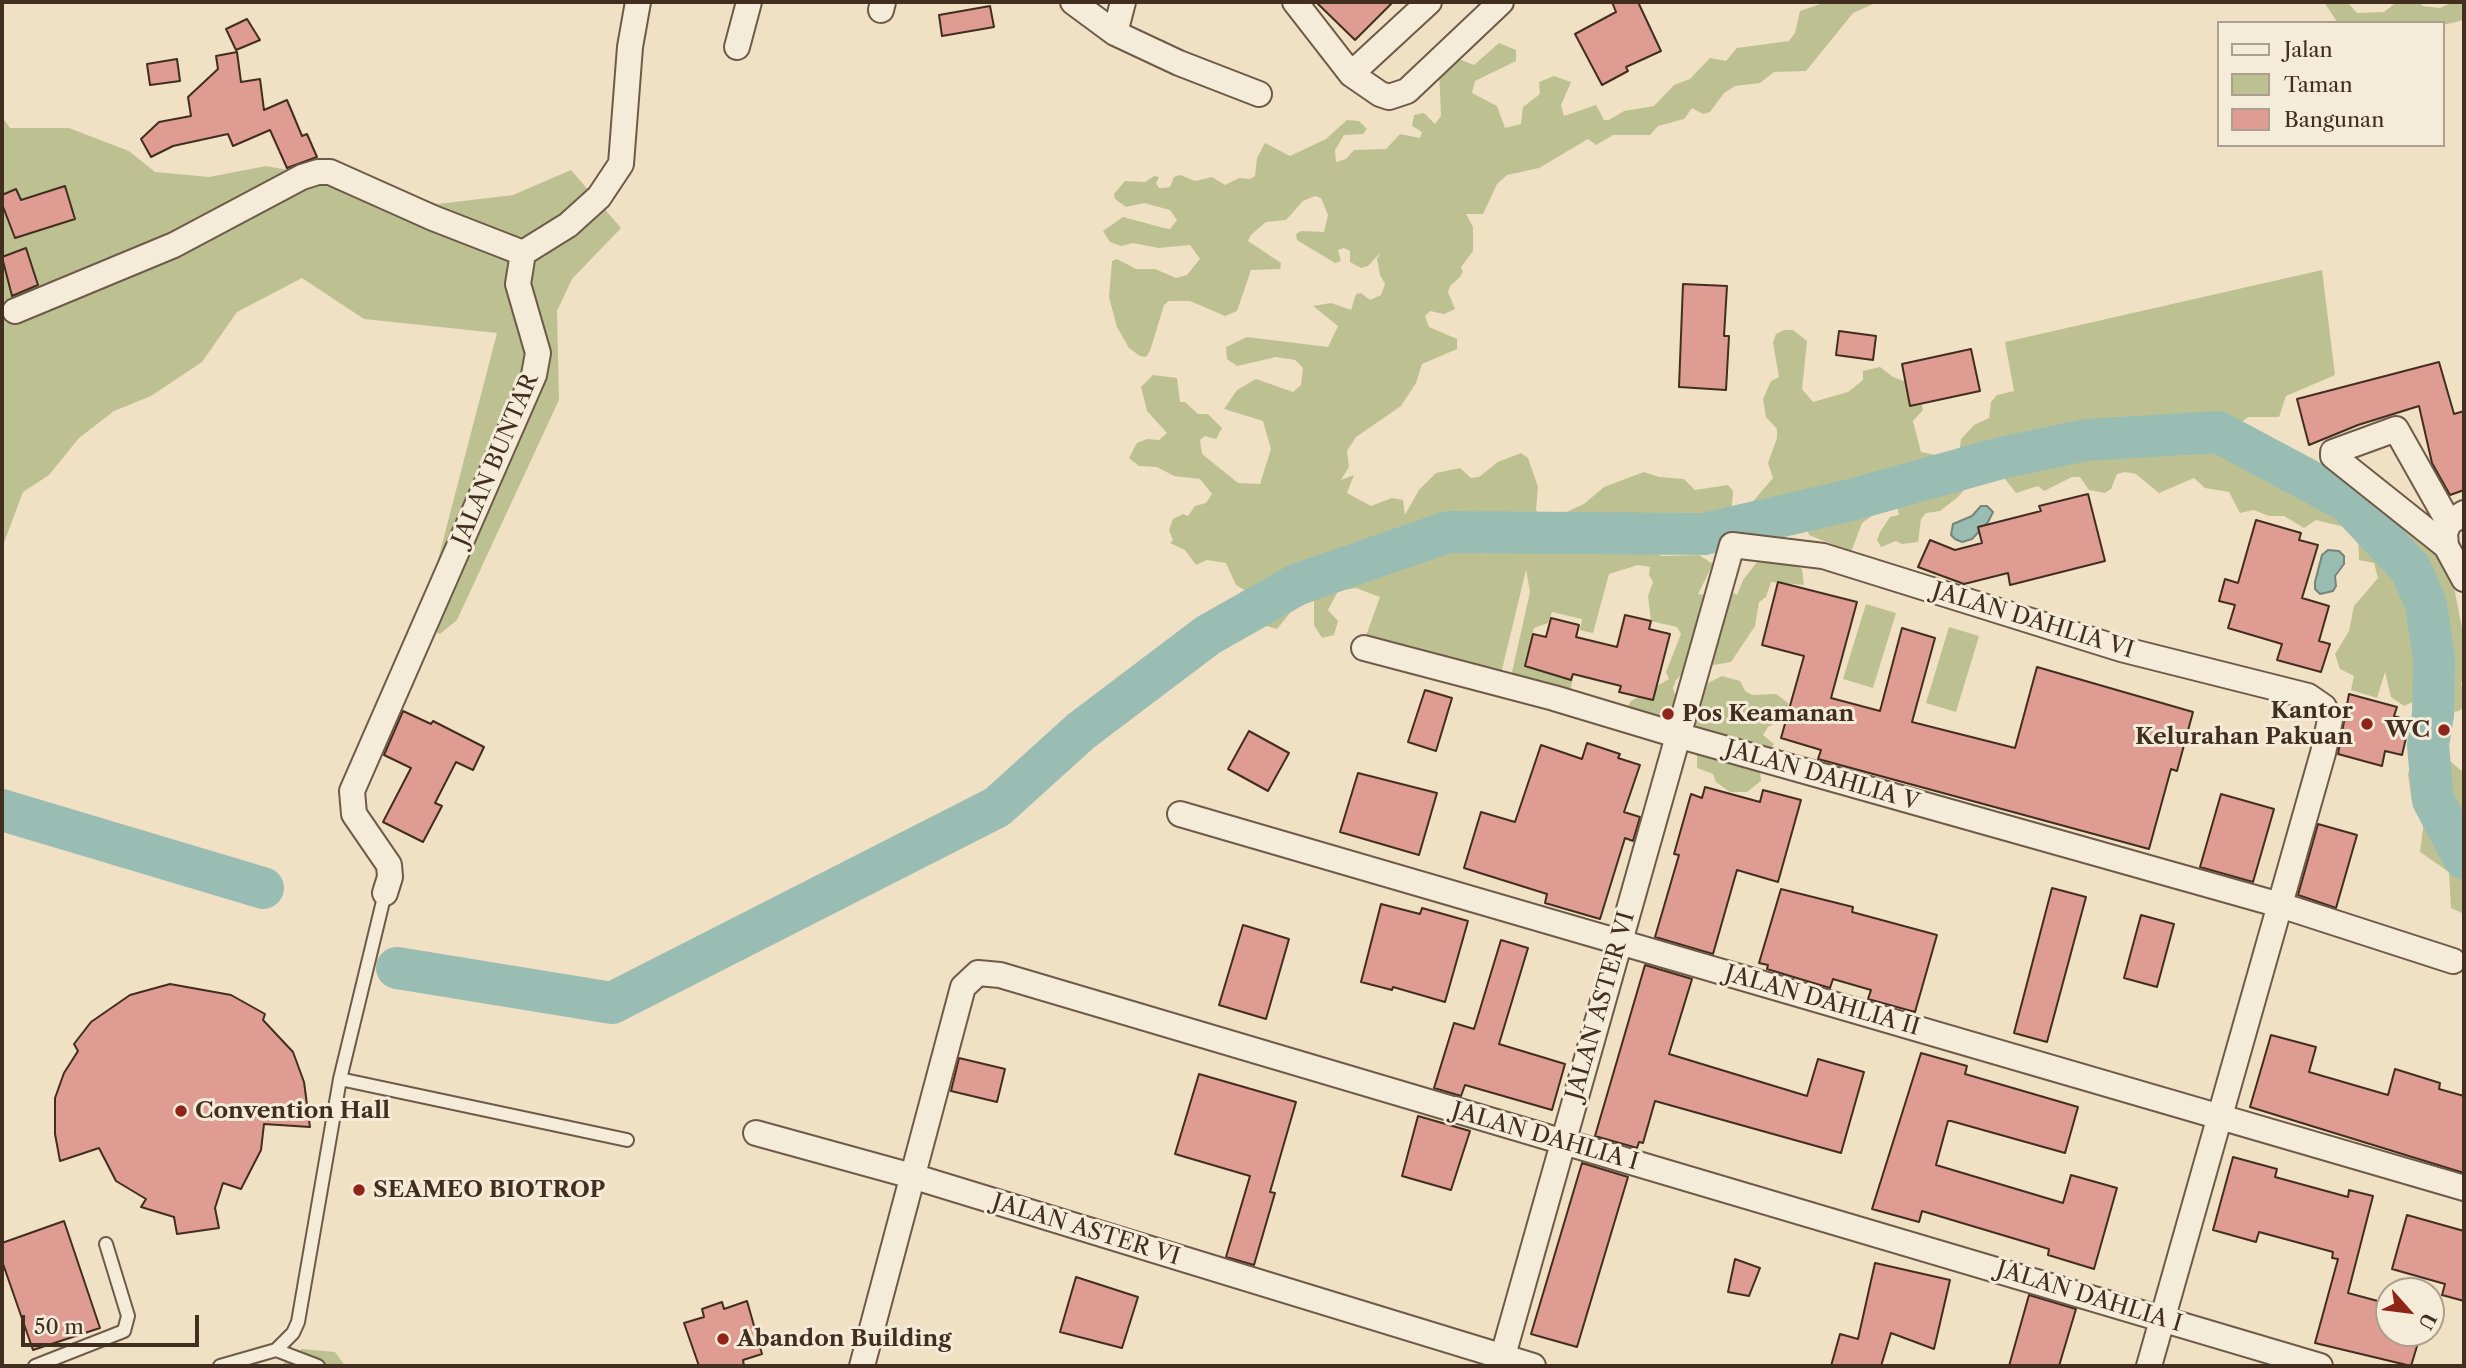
<!DOCTYPE html>
<html>
<head>
<meta charset="utf-8">
<style>
  body { margin:0 }
  #map { position:relative; width:2466px; height:1368px; overflow:hidden; background:#f0e0c4; font-family:"Libre Caslon Text",serif }
  canvas { display:block }
  .frame { position:absolute; inset:0; border:4px solid #422e1f; pointer-events:none }
  .legend { position:absolute; left:2217px; top:21px; width:228px; height:126px; box-sizing:border-box; background:#f5ebd9; border:2px solid #ad9f8f; margin:0; padding:9px 12px; list-style:none; font-size:21px; color:#422e1f }
  .legend li { display:flex; align-items:center; gap:14px; height:35px }
  .legend b { width:35px; border:2px solid #ad9f8f }
  .north { position:absolute; left:2375px; top:1277px; width:70px; height:70px; box-sizing:border-box; background:#f5ebd9; border:2px solid #ad9f8f; border-radius:50%; rotate:118deg; font-size:19px; font-weight:700; line-height:28px; text-align:center; color:#422e1f }
  .north::after { content:''; display:block; margin:auto; width:24px; height:32px; background:#8f2418; clip-path:polygon(50% 0,100% 100%,50% 72%,0 100%) }
  .scale { position:absolute; left:21px; top:1315px; width:178px; height:32px; box-sizing:border-box; border:4px solid #422e1f; border-top:0; padding-left:9px; font-size:21px; line-height:24px; white-space:nowrap; color:#422e1f; -webkit-text-stroke:5px #f5ebd9; paint-order:stroke }
</style>
</head>
<body>
<div id="map">
<canvas width="2466" height="1368"></canvas>
<div class="frame"></div>
<ul class="legend">
<li><b style="height:9px;background:#f5ebd9"></b>Jalan</li>
<li><b style="height:19px;background:#bdc191"></b>Taman</li>
<li><b style="height:19px;background:#df9c93"></b>Bangunan</li>
</ul>
<div class="north">U</div>
<div class="scale">50 m</div>
</div>
<script>
const context = document.querySelector('canvas').getContext('2d');
context.lineJoin = 'round';
function fill(path, color) { context.fillStyle = color; context.fill(path, 'evenodd'); }
const poly = rows => new Path2D(rows.map(r => 'M' + r).join(''));
function trace(path, color, width, dash) { context.strokeStyle = color; context.lineWidth = width; context.lineCap = dash ? 'butt' : 'round'; context.setLineDash(dash || []); context.stroke(path); }
function write(font, color, halo, rows, align = 'center') {
  context.font = font + ' "Libre Caslon Text",serif'; context.lineWidth = 6; context.setLineDash([]); context.textBaseline = 'middle'; context.strokeStyle = halo; context.fillStyle = color; for (const [text, x, y, turn = 0] of rows) {
    context.save(); context.translate(x, y); context.rotate((+turn || 0) * Math.PI / 180); context.textAlign = isNaN(turn) ? turn : align; if (halo) context.strokeText(text, 0, 0); context.fillText(text, 0, 0); context.restore();
  }
}
fill(poly([
  [1826,2,1878,2,1853,13,1806,71,1774,72,1760,83,1735,86,1724,93,1710,112,1703,114,1692,108,1684,119,1658,126,1650,135,1613,135,1596,145,1588,139,1539,168,1507,175,1497,184,1483,214,1466,214,1473,227,1473,251,1461,267,1463,272,1460,277,1450,286,1448,292,1455,309,1444,314,1430,311,1425,316,1429,327,1457,339,1457,349,1422,364,1416,383,1401,406,1356,437,1347,451,1349,467,1341,480,1354,475,1347,493,1371,506,1392,498,1403,500,1405,515,1419,490,1436,473,1460,468,1471,478,1479,477,1498,462,1521,453,1528,458,1538,487,1536,510,1547,521,1584,504,1604,487,1644,472,1659,477,1684,479,1695,490,1728,485,1733,491,1732,505,1716,527,1713,541,1685,551,1664,551,1660,556,1699,555,1713,564,1698,594,1713,596,1724,587,1737,595,1743,580,1757,562,1796,565,1802,569,1804,585,1771,582,1766,597,1759,602,1755,626,1731,662,1713,665,1700,645,1689,667,1676,680,1673,688,1678,704,1674,712,1656,718,1623,714,1631,701,1669,679,1666,672,1681,634,1677,627,1651,621,1648,596,1653,582,1649,575,1650,567,1638,565,1609,574,1593,633,1580,630,1582,619,1552,612,1548,623,1534,628,1525,662,1573,677,1570,693,1510,681,1530,592,1526,570,1500,678,1363,644,1380,597,1356,588,1338,591,1328,610,1338,621,1334,635,1322,638,1314,625,1314,601,1294,608,1277,629,1263,625,1257,628,1264,593,1288,586,1298,572,1311,566,1294,565,1278,585,1246,591,1236,585,1226,563,1207,560,1196,565,1185,550,1170,543,1173,540,1169,530,1173,519,1183,514,1188,516,1195,506,1206,503,1212,494,1200,479,1174,476,1157,467,1139,466,1129,458,1137,443,1147,439,1159,440,1167,433,1147,411,1141,387,1153,375,1177,378,1180,402,1185,402,1198,414,1208,414,1222,428,1216,439,1205,436,1200,440,1202,454,1238,483,1260,484,1271,449,1263,421,1224,409,1237,390,1256,379,1293,392,1301,385,1303,368,1295,360,1276,357,1237,366,1227,359,1226,347,1247,337,1328,347,1338,326,1313,306,1331,303,1351,310,1356,294,1361,293,1370,300,1381,295,1385,284,1380,275,1377,259,1380,253,1368,266,1361,268,1350,262,1350,251,1344,248,1338,250,1341,261,1335,263,1297,240,1296,234,1301,231,1324,232,1328,215,1321,198,1315,196,1303,201,1286,220,1266,222,1251,235,1248,241,1281,263,1280,269,1251,270,1237,311,1225,316,1190,301,1169,301,1164,305,1150,351,1146,357,1140,356,1129,348,1117,327,1109,297,1112,261,1117,259,1136,269,1155,269,1176,278,1187,275,1200,259,1190,245,1158,248,1133,243,1121,246,1110,242,1103,231,1123,217,1164,228,1170,229,1177,220,1170,210,1144,203,1126,207,1115,199,1114,194,1125,181,1145,182,1154,176,1159,177,1156,183,1159,188,1164,188,1170,187,1174,177,1180,175,1195,181,1212,177,1225,185,1239,178,1250,179,1255,176,1257,158,1265,143,1290,156,1326,139,1347,120,1359,121,1367,129,1363,134,1344,135,1335,150,1336,162,1346,159,1354,150,1386,149,1400,134,1420,138,1422,132,1412,126,1414,115,1424,113,1435,124,1441,116,1439,70,1459,59,1474,65,1499,43,1516,50,1516,61,1475,81,1472,93,1497,106,1505,128,1521,124,1523,107,1540,94,1539,82,1554,76,1571,82,1561,105,1564,116,1596,105,1604,120,1609,120,1624,111,1654,106,1674,85,1690,79,1710,58,1726,61,1737,48,1789,41,1795,33,1800,11],
  [2324,2,2347,2,2357,13,2384,12,2397,2,2419,2,2423,6,2440,8,2453,2,2464,2,2464,20,2443,25,2338,23],
  [2,117,10,128,69,128,129,151,155,172,209,177,266,166,367,184,438,204,513,195,571,170,621,228,572,279,557,311,559,400,457,620,440,634,425,627,433,579,497,333,364,319,302,278,237,312,202,362,151,396,114,411,79,438,49,475,23,492,2,548],
  [2322,270,2335,375,2286,396,2279,417,2248,417,2231,431,2254,442,2273,459,2310,458,2339,474,2449,562,2464,638,2464,684,2461,682,2464,706,2459,711,2433,715,2425,700,2417,700,2404,706,2391,697,2385,672,2377,698,2351,690,2354,676,2340,669,2335,654,2349,631,2354,606,2378,578,2374,563,2359,560,2358,535,2352,529,2316,520,2304,528,2284,516,2269,516,2254,510,2240,513,2229,492,2205,488,2194,478,2159,493,2136,474,2125,472,2117,474,2111,489,2105,493,2089,490,2080,477,2072,477,2044,491,2038,486,2016,493,2002,475,1987,473,1973,479,1958,497,1940,511,1926,513,1921,519,1918,542,1902,544,1896,541,1881,547,1877,540,1880,532,1890,517,1899,515,1897,506,1889,504,1862,523,1851,552,1809,535,1804,516,1797,515,1764,536,1760,529,1762,516,1747,514,1749,506,1773,478,1768,463,1777,438,1777,429,1766,417,1763,399,1771,381,1779,377,1773,343,1776,334,1784,330,1793,330,1807,341,1802,389,1813,402,1848,392,1863,380,1863,371,1880,367,1893,377,1917,386,1923,410,1913,421,1921,452,1951,458,1959,455,1961,439,1974,425,1989,418,1991,402,1997,395,2014,391,2005,342],
  [1866,604,1896,613,1873,688,1843,679],
  [1949,627,1979,636,1956,712,1926,703],
  [1722,676,1740,681,1745,691,1752,695,1776,694,1788,703,1789,712,1783,719,1768,727,1763,735,1774,744,1769,751,1736,753,1760,772,1761,781,1747,792,1730,792,1716,782,1713,774,1697,768,1697,753,1687,733,1696,689],
  [2434,752,2442,754,2464,773,2464,914,2451,908,2449,872,2420,852,2424,821,2412,803,2408,774,2415,759],
  [302,1349,335,1352,345,1366,280,1366]
]), '#bdc191');
const water = poly([
  [1981,506,1987,506,1993,512,1988,522,1972,539,1962,542,1955,539,1951,535,1953,524,1972,516,1981,506],
  [2328,550,2339,551,2344,556,2344,564,2335,576,2336,586,2333,591,2320,594,2315,589,2315,582,2322,555,2328,550]
]);
fill(water, '#9abdb3');
trace(water, '#778478', 2);
trace(poly([
  [2,810,263,888],
  [397,968,612,1003,997,807,1081,731,1208,635,1298,584,1448,532,1704,534,1851,500,2001,458,2086,440,2218,432,2347,501,2411,569,2426,604,2434,660,2433,715,2428,745,2433,800,2464,858]
]), '#9abdb3', 42);
const building = poly([
  [1316,2,1393,2,1355,40,1316,2],
  [1612,2,1638,2,1661,51,1626,67,1628,71,1602,85,1575,34,1616,12,1612,2],
  [990,6,994,27,942,36,939,15,990,6],
  [247,19,260,40,236,50,226,29,247,19],
  [237,52,241,82,260,79,264,110,287,100,302,136,307,134,317,157,287,168,270,130,233,146,228,134,173,146,151,157,141,139,159,122,191,116,188,97,218,69,216,56,237,52],
  [177,59,180,81,150,85,147,64,177,59],
  [65,186,75,219,15,238,2,204,2,195,16,189,21,200,65,186],
  [26,248,38,285,12,296,2,257,26,248],
  [1683,284,1727,286,1724,336,1729,336,1726,390,1679,387,1683,284],
  [1839,331,1876,336,1873,360,1836,355,1839,331],
  [1971,349,1980,391,1910,406,1902,364,1971,349],
  [2439,362,2454,414,2464,411,2464,490,2450,495,2432,463,2419,406,2358,425,2309,445,2297,399,2439,362],
  [2088,494,2105,561,2010,585,2008,573,1964,584,1918,567,1930,540,1955,550,1982,543,1978,527,2041,511,2039,506,2088,494],
  [2256,520,2301,533,2299,540,2318,545,2302,598,2329,606,2319,641,2330,644,2321,672,2277,660,2282,644,2228,628,2235,605,2219,601,2225,579,2238,583,2256,520],
  [1778,582,1857,602,1831,698,1880,711,1902,628,1935,638,1912,722,2015,748,2037,667,2193,712,2177,771,2171,769,2149,849,1818,759,1821,750,1781,738,1804,656,1762,645,1778,582],
  [1625,615,1651,621,1649,629,1670,634,1653,700,1619,692,1621,686,1573,674,1571,680,1525,666,1533,634,1546,637,1551,618,1579,625,1576,637,1617,647,1625,615],
  [1425,690,1452,698,1436,751,1408,742,1425,690],
  [2349,694,2397,707,2394,716,2410,721,2402,755,2385,751,2382,766,2338,754,2349,694],
  [403,711,431,724,433,721,484,747,473,770,456,762,435,803,442,806,423,842,383,822,411,768,384,755,403,711],
  [1249,731,1289,753,1268,791,1228,769,1249,731],
  [1587,743,1620,754,1618,758,1640,765,1624,812,1640,817,1633,841,1625,838,1600,919,1545,903,1547,894,1464,868,1481,812,1515,822,1541,745,1582,759,1587,743],
  [1358,773,1437,793,1419,855,1340,832,1358,773],
  [1705,787,1760,802,1763,790,1801,800,1778,882,1737,870,1713,954,1655,937,1679,855,1674,854,1691,794,1702,798,1705,787],
  [2221,794,2274,809,2253,882,2200,867,2221,794],
  [2318,824,2357,835,2336,908,2298,895,2318,824],
  [2052,888,2086,897,2047,1042,2014,1033,2052,888],
  [1781,889,1853,907,1852,912,1937,935,1915,1012,1868,999,1871,990,1833,979,1830,988,1767,969,1768,965,1759,963,1781,889],
  [1381,904,1420,914,1422,908,1468,921,1445,1002,1393,987,1392,990,1361,982,1381,904],
  [2141,915,2174,924,2157,987,2124,978,2141,915],
  [1243,925,1289,939,1266,1019,1219,1005,1243,925],
  [1501,940,1528,948,1499,1044,1565,1064,1552,1110,1465,1085,1461,1096,1434,1088,1454,1023,1474,1029,1501,940],
  [1645,965,1692,979,1669,1054,1807,1096,1818,1059,1864,1072,1841,1153,1655,1101,1643,1143,1639,1142,1637,1148,1595,1136,1645,965],
  [170,984,231,995,265,1014,263,1020,293,1052,304,1082,310,1127,264,1124,261,1150,241,1189,223,1183,215,1208,219,1228,177,1234,174,1217,141,1207,146,1199,116,1181,99,1148,60,1161,55,1134,55,1098,64,1073,78,1051,74,1044,91,1022,130,995,170,984],
  [2271,1035,2316,1047,2309,1072,2388,1095,2395,1069,2440,1083,2439,1089,2464,1096,2464,1173,2250,1107,2271,1035],
  [1921,1053,1967,1066,1965,1074,2078,1107,2065,1153,1951,1121,1948,1121,1936,1165,2063,1203,2071,1175,2117,1188,2094,1269,2048,1255,2049,1249,1922,1211,1919,1222,1872,1209,1921,1053],
  [959,1058,1005,1069,997,1102,951,1091,959,1058],
  [1199,1074,1296,1102,1270,1192,1275,1193,1254,1265,1226,1257,1250,1176,1175,1154,1199,1074],
  [1418,1116,1470,1131,1451,1190,1402,1176,1418,1116],
  [2233,1157,2277,1169,2275,1177,2348,1197,2349,1190,2373,1196,2348,1293,2389,1304,2389,1333,2421,1333,2411,1366,2315,1343,2338,1259,2332,1258,2333,1252,2259,1232,2256,1242,2213,1230,2233,1157],
  [1582,1163,1628,1177,1577,1347,1531,1334,1582,1163],
  [2407,1215,2464,1231,2464,1301,2442,1295,2445,1284,2392,1269,2407,1215],
  [64,1221,100,1328,33,1350,2,1261,2,1243,64,1221],
  [1735,1259,1760,1268,1749,1296,1728,1292,1735,1259],
  [1875,1263,1950,1280,1934,1349,1891,1333,1881,1366,1831,1366,1840,1334,1858,1339,1875,1263],
  [1076,1277,1138,1297,1122,1348,1060,1332,1076,1277],
  [2029,1295,2076,1309,2059,1366,2009,1366,2029,1295],
  [747,1301,762,1354,743,1360,744,1366,699,1366,684,1323,704,1317,702,1309,722,1302,724,1309,747,1301]
]);
fill(building, '#df9c93');
trace(building, '#422e1f', 2);
const lane = poly([
  [340,1079,627,1140],
  [276,1350,318,1366],
  [35,1366,124,1331,128,1316,106,1244],
  [220,1366,276,1350,293,1333,298,1322,340,1079,385,893]
]);
const street = poly([
  [1073,2,1115,33],
  [1123,2,1115,33,1179,63,1259,94],
  [1295,2,1351,74,1380,94,1389,97,1407,91,1501,2],
  [881,10,883,2],
  [737,47,749,2],
  [1351,74,1429,2],
  [15,311,174,245,302,177,318,172,330,172,433,218,523,253],
  [2464,513,2449,523,2445,533,2446,546,2464,579],
  [2446,546,2333,456,2333,452,2396,429,2449,523],
  [1364,648,1554,698,1677,735,2280,905,2453,961],
  [1180,814,2464,1188],
  [385,893,390,877,389,865,354,814,352,791,534,375,538,353,518,284,523,253,568,225,599,197,621,164,630,47,638,2],
  [756,1133,912,1176,1533,1366],
  [862,1366,963,987,978,973,1000,975,2320,1366],
  [1500,1366,1732,545,1823,556,2121,649,2308,696,2324,707,2330,720,2323,753,2149,1366]
]);
trace(lane, '#6e5a48', 16);
trace(street, '#6e5a48', 28);
trace(lane, '#f5ebd9', 12);
trace(street, '#f5ebd9', 24);
for (const [x, y, r, color] of [
  [1668,714,7,"#8f2418"],
  [2367,724,7,"#8f2418"],
  [2444,730,7,"#8f2418"],
  [181,1111,7,"#8f2418"],
  [359,1190,7,"#8f2418"],
  [723,1339,7,"#8f2418"]
]) { const dot = new Path2D(); dot.arc(x, y, r, 0, 2 * Math.PI); context.fillStyle = color; context.fill(dot); trace(dot, '#f5ebd9', 2.5); }
write('23px', '#422e1f', '#f5ebd9', [
  ["JALAN BUNTAR",496,460,-67],
  ["JALAN DAHLIA VI",2033,621,17],
  ["JALAN DAHLIA V",1822,776,16],
  ["JALAN DAHLIA II",1822,1001,16],
  ["JALAN ASTER VI",1601,1006,-74],
  ["JALAN DAHLIA I",1545,1137,16],
  ["JALAN ASTER VI",1086,1230,17],
  ["JALAN DAHLIA I",2089,1297,17]
]);
write('bold 23px', '#422e1f', '#f5ebd9', [
  ["Kantor",2353,711,"right"],
  ["Kelurahan Pakuan",2353,737,"right"],
  ["Pos Keamanan",1682,714],
  ["WC",2430,730,"right"],
  ["Convention Hall",195,1111],
  ["SEAMEO BIOTROP",373,1190],
  ["Abandon Building",737,1339]
], 'left');
</script>
</body>
</html>
